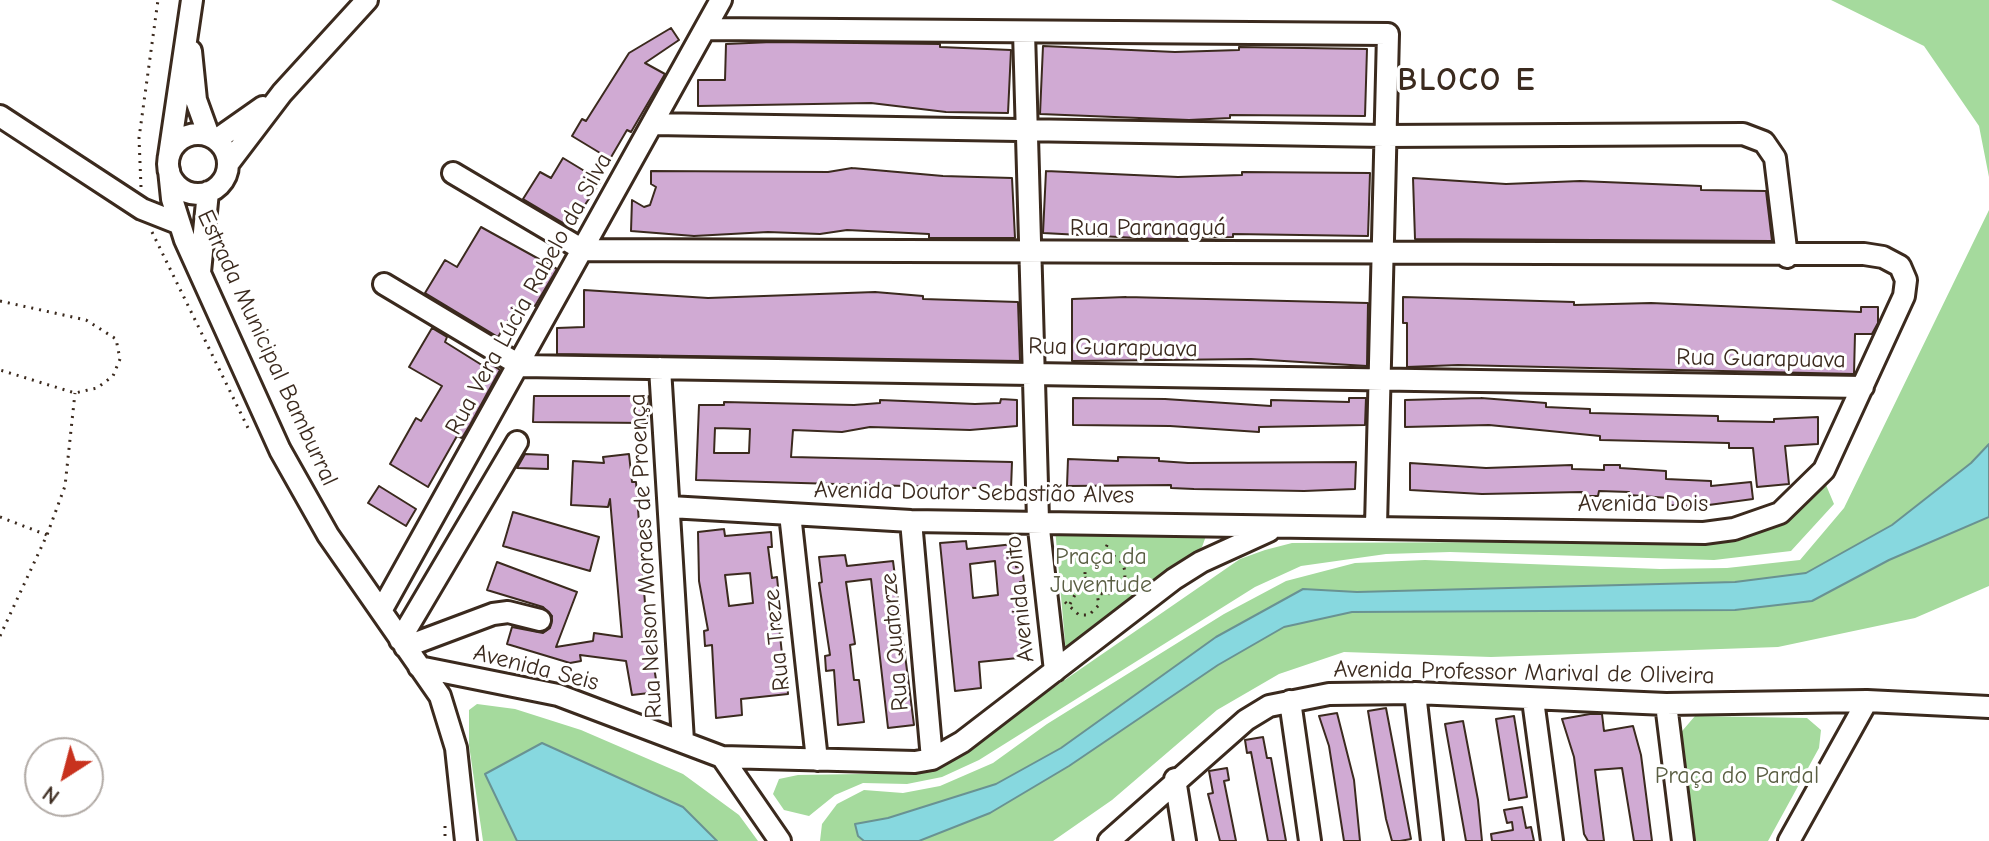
<!DOCTYPE html>
<html>
<head>
<meta charset="utf-8">
<style>
  body { margin:0 }
  #map { position:relative; width:1989px; height:841px; overflow:hidden; background:#fff; font-family:"Comic Neue",sans-serif }
  canvas { display:block }
  .north { position:absolute; left:24px; top:737px; width:80px; height:80px; box-sizing:border-box; background:#fff; border:2px solid #b1aaa5; border-radius:50%; rotate:216deg; font-size:22px; font-weight:700; line-height:32px; text-align:center; color:#3b2a1e }
  .north::after { content:''; display:block; margin:auto; width:28px; height:36px; background:#c8321e; clip-path:polygon(50% 0,100% 100%,50% 72%,0 100%) }
</style>
</head>
<body>
<div id="map">
<canvas width="1989" height="841"></canvas>
<div class="north">N</div>
</div>
<script>
const context = document.querySelector('canvas').getContext('2d');
context.lineJoin = 'round';
function fill(path, color) { context.fillStyle = color; context.fill(path, 'evenodd'); }
const poly = rows => new Path2D(rows.map(r => 'M' + r).join(''));
function trace(path, color, width, dash) { context.strokeStyle = color; context.lineWidth = width; context.lineCap = dash ? 'butt' : 'round'; context.setLineDash(dash || []); context.stroke(path); }
function write(font, color, halo, rows, align = 'center') {
  context.font = font + ' "Comic Neue",sans-serif'; context.lineWidth = 6; context.setLineDash([]); context.textBaseline = 'middle'; context.strokeStyle = halo; context.fillStyle = color; for (const [text, x, y, turn = 0] of rows) {
    context.save(); context.translate(x, y); context.rotate((+turn || 0) * Math.PI / 180); context.textAlign = isNaN(turn) ? turn : align; if (halo) context.strokeText(text, 0, 0); context.fillText(text, 0, 0); context.restore();
  }
}
fill(poly([
  [1831,0,1989,0,1989,177,1979,126,1924,46],
  [1989,210,1989,586,1915,618,1778,647,1491,657,1344,652,1279,674,1217,710,1112,800,1053,841,820,841,822,824,837,804,864,790,903,793,940,786,993,763,1047,724,1224,614,1286,581,1355,563,1425,560,1660,569,1727,568,1800,560,1844,508],
  [1826,485,1834,504,1791,551,1714,560,1450,552,1386,554,1301,566,1255,587,979,760,942,777,907,784,863,783,835,795,809,816,784,810,773,794,779,779,798,775,923,773,940,766,1240,559,1265,550,1292,543,1733,541,1787,523],
  [1055,528,1193,529,1206,536,1202,547,1124,604,1066,653],
  [477,704,515,709,581,730,683,774,739,815,758,841,483,841,469,745,469,710],
  [1695,716,1807,718,1821,730,1819,748,1768,841,1687,841,1677,737]
]), '#a5da9d');
const water = poly([
  [1989,444,1989,517,1889,560,1812,601,1735,610,1352,612,1284,627,1218,665,1069,766,990,813,919,841,864,841,858,836,855,824,888,818,996,784,1061,748,1216,637,1303,589,1357,592,1735,582,1806,573,1892,525,1971,463,1989,444],
  [542,743,683,807,717,841,517,841,485,774,542,743]
]);
fill(water, '#87d8df');
trace(water, '#699292', 2);
const building = poly([
  [671,28,679,40,645,63,665,74,631,132,627,130,610,159,572,136,582,119,586,121,629,53,671,28],
  [772,42,940,44,940,47,1011,50,1008,113,946,112,871,103,698,106,698,80,725,80,726,44,772,42],
  [1043,46,1175,52,1239,50,1239,47,1367,49,1365,116,1230,115,1230,118,1189,120,1040,114,1043,46],
  [563,158,601,181,570,227,523,199,540,172,551,178,563,158],
  [852,168,943,176,1012,178,1015,238,929,238,929,234,847,230,820,234,768,232,694,236,631,231,632,200,644,207,650,205,656,187,651,184,651,171,828,172,852,168],
  [1046,171,1178,177,1242,175,1242,172,1370,173,1368,236,1233,234,1233,237,1156,239,1043,233,1046,171],
  [1413,178,1506,184,1580,181,1701,186,1701,190,1766,191,1772,241,1415,239,1413,178],
  [481,227,557,269,535,306,522,298,498,337,425,293,445,260,457,267,481,227],
  [584,290,708,298,875,292,923,296,923,299,1018,302,1020,361,557,354,557,328,584,327,584,290],
  [1126,297,1368,303,1367,366,1251,359,1072,361,1072,299,1126,297],
  [1403,297,1574,302,1574,305,1651,303,1861,312,1861,307,1878,307,1878,323,1872,334,1855,334,1854,374,1458,365,1407,367,1407,323,1403,323,1403,297],
  [432,328,447,337,445,342,485,367,488,362,500,370,470,425,462,438,457,436,428,487,390,464,416,418,421,421,442,386,409,367,432,328],
  [534,396,648,396,647,423,533,422,534,396],
  [1073,398,1165,399,1271,406,1271,400,1349,402,1349,398,1366,398,1365,425,1259,427,1259,432,1170,426,1073,425,1073,398],
  [1481,398,1546,403,1546,407,1590,409,1590,413,1718,416,1718,421,1774,422,1774,419,1818,417,1818,444,1785,446,1789,484,1757,487,1753,448,1729,448,1729,443,1600,440,1600,436,1489,425,1405,427,1405,400,1481,398],
  [1001,399,1017,400,1017,426,970,430,870,427,842,432,793,430,791,457,1012,462,1011,489,696,480,699,405,724,405,724,402,854,405,880,403,880,400,975,404,1000,403,1001,399],
  [715,428,750,429,749,453,714,453,715,428],
  [525,454,548,455,548,469,517,468,525,454],
  [629,454,632,482,636,482,646,617,658,692,632,695,626,661,580,655,581,661,570,663,507,644,512,627,543,633,550,628,552,616,543,607,487,590,497,562,577,592,556,647,593,641,594,633,622,637,610,499,608,507,571,505,573,461,604,463,603,457,629,454],
  [1118,457,1159,458,1159,461,1188,463,1356,462,1355,489,1304,491,1194,489,1171,488,1171,485,1067,486,1068,459,1118,461,1118,457],
  [1410,463,1486,468,1572,465,1572,469,1604,470,1604,465,1620,465,1620,468,1666,471,1666,479,1711,481,1711,486,1751,482,1753,499,1694,507,1668,505,1668,498,1629,495,1629,492,1599,491,1598,496,1582,496,1582,492,1482,494,1410,490,1410,463],
  [379,486,416,509,406,526,368,503,379,486],
  [513,512,599,537,590,571,503,546,513,512],
  [724,529,725,536,771,532,772,547,768,547,772,578,777,577,781,617,778,617,782,654,785,653,788,694,741,699,742,715,716,718,712,645,705,646,704,631,708,630,699,581,698,532,724,529],
  [750,573,753,603,729,606,725,575,750,573],
  [966,541,967,549,1014,544,1016,567,1022,566,1024,582,1020,582,1028,657,979,662,981,688,955,691,940,543,966,541],
  [995,561,998,595,973,598,970,564,995,561],
  [845,555,847,566,893,561,914,725,888,728,871,579,846,582,855,644,850,645,854,680,859,680,864,722,838,725,834,670,826,671,825,656,830,655,819,583,822,582,819,557,845,555],
  [1386,708,1411,839,1400,841,1392,841,1386,819,1368,711,1386,708],
  [1337,713,1354,780,1360,841,1344,841,1329,746,1319,716,1337,713],
  [1590,714,1602,714,1604,731,1633,726,1641,755,1652,841,1634,841,1622,768,1595,770,1604,841,1588,841,1584,834,1574,757,1562,719,1590,714],
  [1514,716,1527,797,1509,800,1496,719,1514,716],
  [1463,721,1478,800,1482,841,1466,841,1445,724,1463,721],
  [1263,737,1267,758,1271,758,1286,841,1268,841,1251,752,1247,753,1245,740,1263,737],
  [1227,768,1229,780,1224,781,1236,841,1220,841,1208,794,1213,793,1209,771,1227,768],
  [1522,807,1526,828,1531,827,1534,841,1492,841,1491,834,1513,830,1512,822,1507,823,1504,810,1522,807]
]);
fill(building, '#d0aad3');
trace(building, '#3b2a1e', 2);
const minor = poly([
  [705,29,1388,34,1376,526],
  [1024,32,1038,520,1055,671],
  [191,51,196,100,209,136],
  [0,116,142,209,180,224],
  [653,124,1384,136,1743,134,1764,142,1775,158,1787,257],
  '168 164a30 30 0 1 1 60 0a30 30 0 1 1-60 0Z',
  [216,140,263,107],
  [169,156,192,0],
  [228,164,282,93,367,0],
  [169,170,172,199,185,240,280,450,328,535,440,696,456,748,466,841],
  [453,173,583,250,1864,254,1883,257,1900,266,1906,280,1904,296,1824,470,1780,513,1734,529,1704,533,911,521,670,507],
  [200,272,208,192],
  [384,284,521,366,1863,387],
  [660,368,683,741],
  [790,514,817,760],
  [911,521,932,759],
  [381,611,721,0],
  [400,640,517,442],
  [405,647,493,614,508,612,540,620],
  [419,667,558,695,722,757,915,762,932,759,962,742,1174,579,1201,562,1269,531],
  [1415,693,1432,841],
  [1533,700,1552,841],
  [1290,701,1310,841],
  [1666,704,1683,841],
  [722,757,780,841],
  [1175,779,1185,841],
  [1109,841,1246,720,1269,706,1329,694,1415,693,1666,704,1867,701,1989,707],
  [1789,841,1867,701]
]);
trace(minor, '#3b2a1e', 26);
trace(poly([
  [141,187,139,138,158,0],
  [152,232,249,430],
  [0,301,86,320,116,339,120,359,113,376,97,388,75,393,0,370],
  [0,517,47,535],
  [1103,554,1109,541],
  '1085 574a20 20 0 1 1 40 0a20 20 0 1 1-40 0Z',
  [1065,602,1079,615,1089,615,1099,605,1097,594],
  [1070,604,1078,589,1091,589],
  [0,636,47,535,65,486,75,393],
  [445,826,445,841]
]), '#3b2a1e', 3, [2, 6]);
trace(minor, '#fff', 20);
write('24px', '#3b2a1e', '#fff', [
  ["Rua Paranaguá",1148,228],
  ["Rua Vera Lúcia Rabelo da Silva",529,294,-61],
  ["Estrada Municipal Bamburral",267,348,65],
  ["Rua Guarapuava",1113,348,1],
  ["Rua Guarapuava",1761,359,1],
  ["Avenida Doutor Sebastião Alves",974,493,1],
  ["Avenida Dois",1643,504],
  ["Rua Nelson Moraes de Proença",646,556,-93],
  ["Avenida Oito",1020,599,-96],
  ["Rua Treze",777,640,-96],
  ["Rua Quatorze",895,642,-95],
  ["Avenida Seis",536,668,14],
  ["Avenida Professor Marival de Oliveira",1524,673,1]
]);
write('24px', '#5b5f44', '#fff', [
  ["Praça da",1101,557],
  ["Juventude",1101,585],
  ["Praça do Pardal",1737,776]
]);
context.letterSpacing = '2px';
write('bold 32px', '#3b2a1e', '#fff', [
  ["BLOCO E",1467,81]
]);
context.letterSpacing = '0px';
</script>
</body>
</html>
